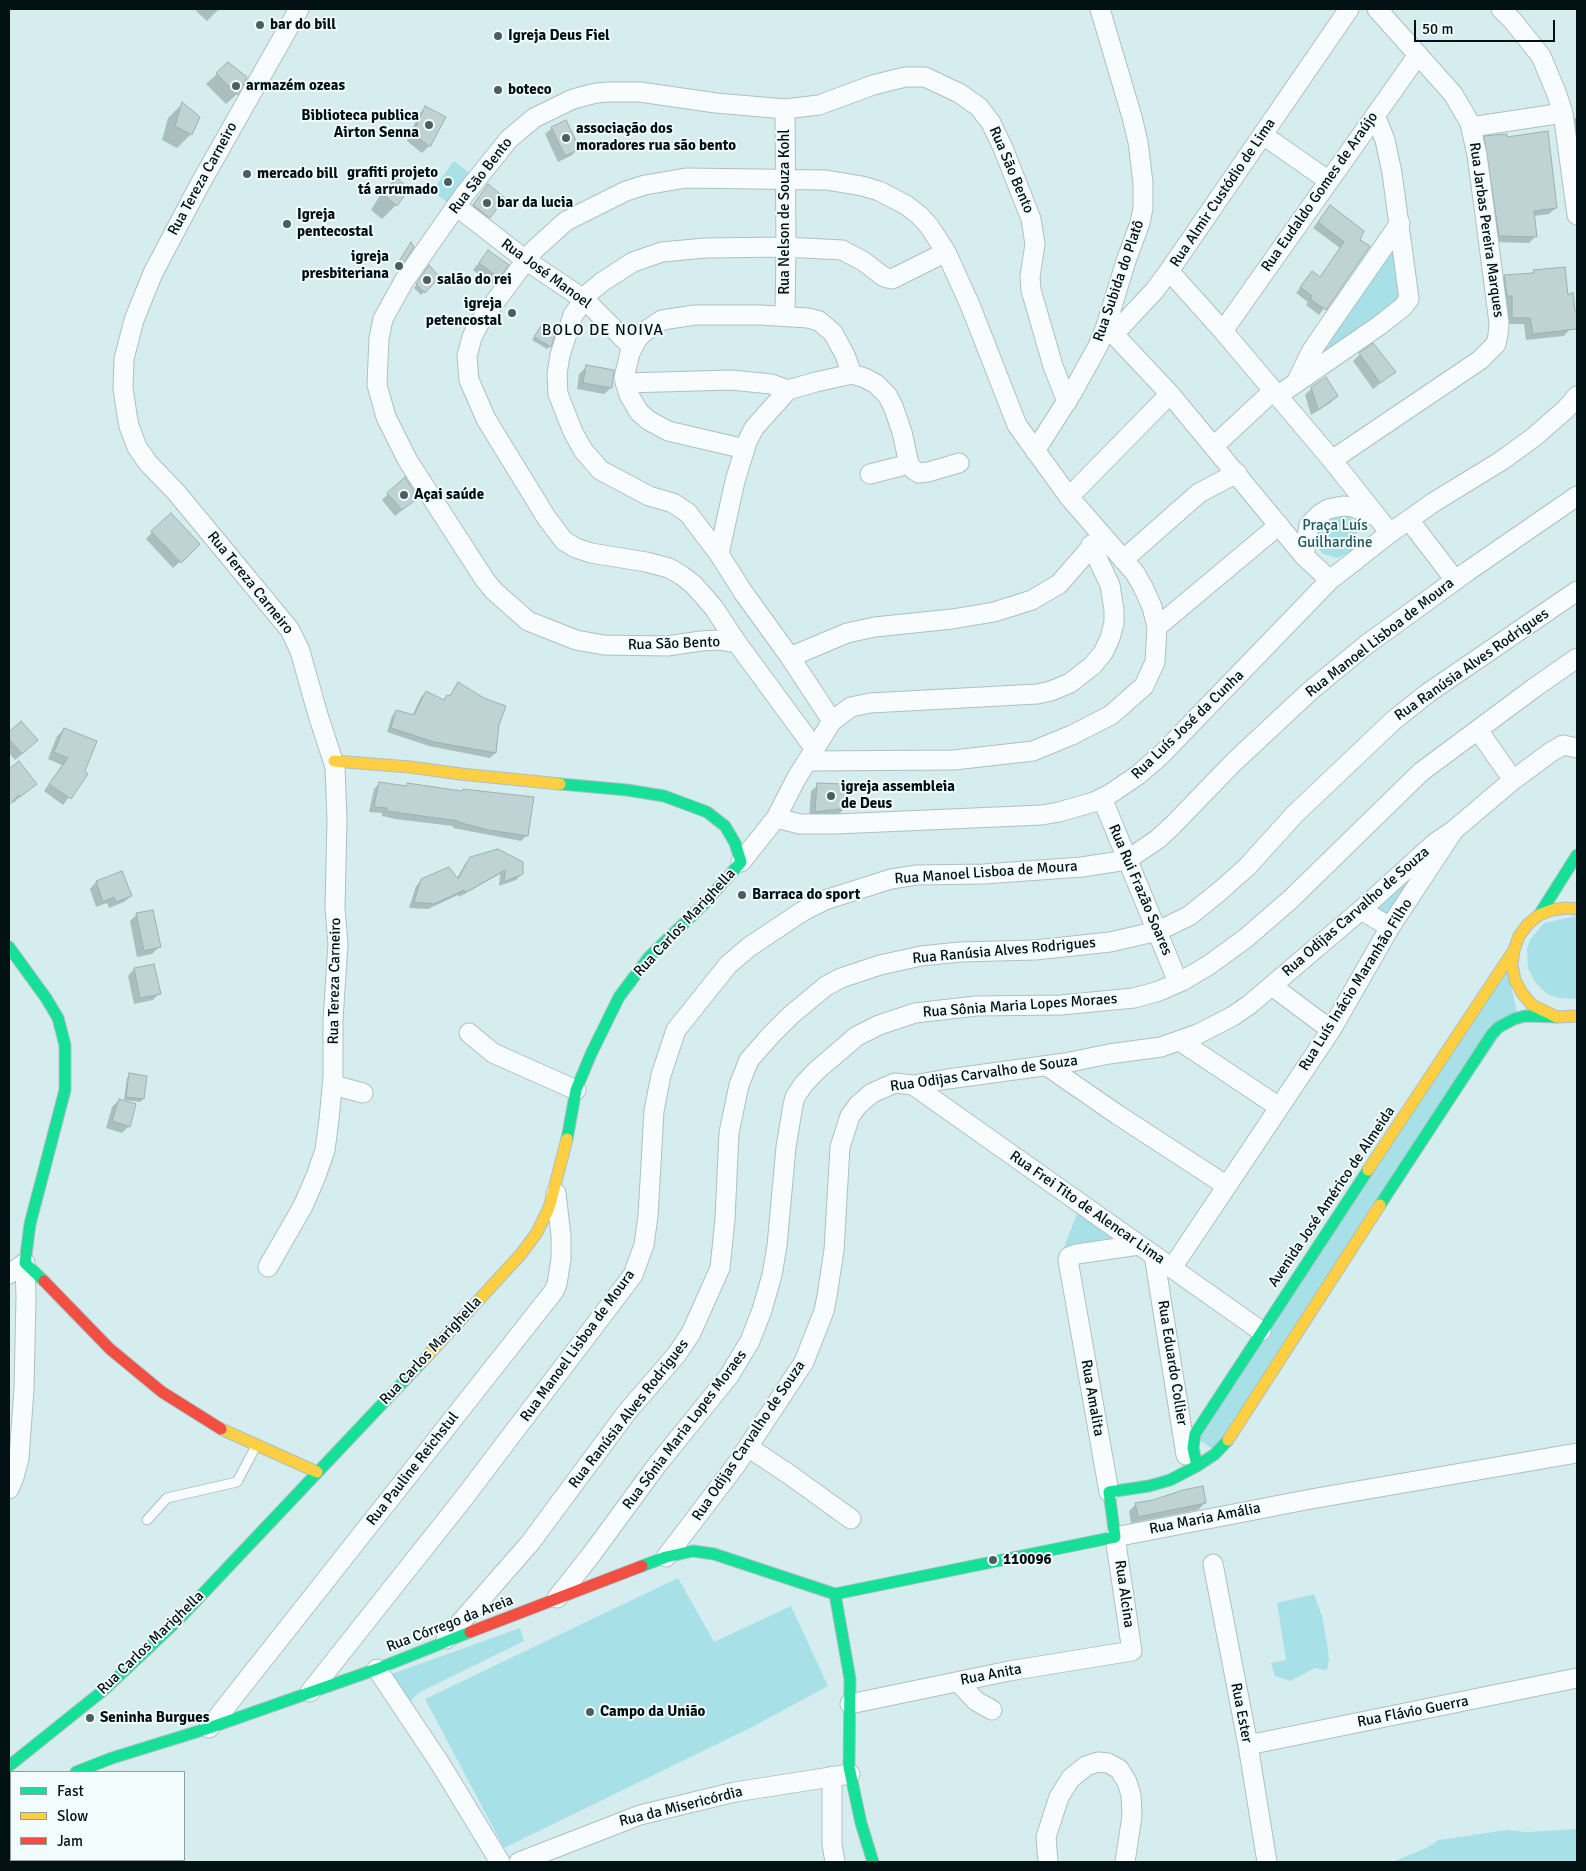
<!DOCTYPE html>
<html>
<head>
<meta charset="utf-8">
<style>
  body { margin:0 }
  #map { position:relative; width:1586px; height:1871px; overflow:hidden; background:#d5edef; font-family:Signika,sans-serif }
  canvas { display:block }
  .frame { position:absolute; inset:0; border:10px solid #021113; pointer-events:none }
  .legend { position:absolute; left:10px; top:1771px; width:175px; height:90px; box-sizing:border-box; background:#f3fcfd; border:1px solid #939e9f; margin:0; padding:6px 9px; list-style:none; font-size:15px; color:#021113 }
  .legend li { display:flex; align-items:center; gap:10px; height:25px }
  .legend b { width:25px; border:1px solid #939e9f }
  .scale { position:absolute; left:1414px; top:20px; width:141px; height:22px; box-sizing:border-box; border:2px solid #021113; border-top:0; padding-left:6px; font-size:15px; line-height:18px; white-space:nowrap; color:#021113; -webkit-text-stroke:4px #f3fcfd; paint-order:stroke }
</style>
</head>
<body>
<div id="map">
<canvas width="1586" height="1871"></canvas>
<div class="frame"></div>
<ul class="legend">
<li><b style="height:6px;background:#16e098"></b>Fast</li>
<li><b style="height:6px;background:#ffcf43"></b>Slow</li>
<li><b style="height:6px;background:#f24e42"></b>Jam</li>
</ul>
<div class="scale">50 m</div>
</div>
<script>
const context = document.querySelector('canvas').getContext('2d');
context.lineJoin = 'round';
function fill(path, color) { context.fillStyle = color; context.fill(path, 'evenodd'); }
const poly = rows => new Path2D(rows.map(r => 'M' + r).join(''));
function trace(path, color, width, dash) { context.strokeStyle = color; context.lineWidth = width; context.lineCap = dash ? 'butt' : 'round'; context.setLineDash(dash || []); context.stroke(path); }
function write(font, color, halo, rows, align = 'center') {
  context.font = font + ' Signika,sans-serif'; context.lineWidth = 4; context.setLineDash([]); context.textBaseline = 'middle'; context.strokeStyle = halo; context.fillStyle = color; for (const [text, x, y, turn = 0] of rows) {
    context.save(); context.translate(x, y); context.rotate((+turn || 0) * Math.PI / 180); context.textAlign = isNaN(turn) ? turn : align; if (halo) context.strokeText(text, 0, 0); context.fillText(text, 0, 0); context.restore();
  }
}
fill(poly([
  [454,161,472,175,451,205,432,191],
  [1398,223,1411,299,1278,400],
  [1344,514,1351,518,1357,531,1355,546,1350,552,1337,558,1323,554,1314,542,1317,521],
  [1437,845,1390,923,1374,905],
  [1577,916,1577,999,1559,998,1547,994,1535,982,1528,968,1527,949,1530,940,1544,923],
  [1507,969,1517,1011,1214,1450,1197,1438],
  [1078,1211,1121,1241,1063,1250],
  [678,1578,714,1642,791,1606,828,1686,754,1726,504,1848,425,1699],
  [1314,1594,1322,1616,1327,1643,1329,1659,1327,1670,1315,1668,1290,1681,1275,1676,1271,1663,1286,1660,1277,1603],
  [520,1628,524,1641,420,1692,408,1703,392,1674],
  [1577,1829,1577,1862,1393,1862,1424,1849,1439,1840,1507,1830,1527,1832]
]), '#a7e0e6');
fill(poly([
  [198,9,219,9,207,21,196,11],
  [228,64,246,78,237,94,226,104,206,84],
  [182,104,191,134,177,148,162,140,168,118],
  [425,108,429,146,422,153,407,141,419,114],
  [1575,118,1577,118,1577,184,1569,124],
  [552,128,578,148,572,155,558,162,545,134],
  [1485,138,1506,139,1556,208,1549,214,1534,216,1536,236,1529,243,1493,242,1478,144],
  [396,178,396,205,382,219,371,210,382,192],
  [488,186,503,198,482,224,467,212],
  [1330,206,1359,240,1368,247,1319,315,1306,305,1308,302,1296,293,1312,272,1319,278,1340,248,1313,228],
  [410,244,413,247,396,270,394,268],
  [488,251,498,277,491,284,473,270],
  [426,269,439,277,421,295,414,288],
  [1534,271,1570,329,1564,336,1526,340,1524,324,1506,324,1498,282,1505,276,1531,274],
  [542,325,550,346,547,349,532,340],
  [1360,354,1395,371,1373,389,1353,361],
  [586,367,611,388,604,394,577,389,579,374],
  [1312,388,1337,396,1330,403,1311,415,1305,395],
  [388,494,417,498,395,516,382,500],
  [152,532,192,551,173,568,146,539],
  [458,684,497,725,495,753,490,758,429,746,387,732,392,716,397,711,412,716,421,697,426,692,443,701,447,696,449,697],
  [21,723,30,747,15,760,9,753,9,734],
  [64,729,83,772,87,774,63,805,44,791,62,765,48,759,57,736],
  [19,762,35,784,13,803,12,801,9,804,9,770],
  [379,784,405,787,407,784,527,835,521,841,453,828,453,826,395,819,382,816,382,813,369,812,374,789],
  [818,785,846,807,839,814,809,818,811,791],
  [471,858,522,874,516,880,499,886,500,874,459,897,458,895,428,909,409,908,416,886,422,880,456,880,465,864],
  [122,872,131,896,124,902,109,908,107,903,96,907,90,889,96,882],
  [137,914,159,947,152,954,137,957,130,921],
  [134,969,159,993,153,1000,134,1004,128,976],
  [130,1075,143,1099,140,1102,124,1100,127,1078],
  [119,1100,129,1126,122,1133,106,1128,112,1107],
  [1153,1502,1205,1503,1198,1510,1131,1523,1129,1511,1136,1504]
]), '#0003');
const building = poly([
  [228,62,247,77,238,95,216,73,228,62],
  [182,102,200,117,192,135,175,126,182,102],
  [425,106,446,117,430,147,413,134,425,106],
  [566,120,580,149,565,156,551,127,566,120],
  [1548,131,1557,208,1534,211,1537,237,1499,236,1484,136,1507,134,1507,137,1548,131],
  [396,177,409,189,397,206,384,195,396,177],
  [488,184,505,198,490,218,473,205,488,184],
  [1330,205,1364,231,1360,240,1370,246,1326,310,1310,299,1312,296,1300,287,1312,271,1320,277,1344,242,1318,222,1330,205],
  [411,242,414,247,400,268,397,265,411,242],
  [488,250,509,265,499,278,479,263,488,250],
  [429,265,440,277,425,293,416,284,429,265],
  [1565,267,1568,295,1573,292,1575,311,1577,310,1577,329,1533,334,1530,318,1512,318,1512,296,1507,296,1504,275,1534,273,1533,270,1565,267],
  [542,324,556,332,551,347,534,337,542,324],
  [1373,343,1396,372,1380,383,1359,353,1373,343],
  [586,365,614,370,612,388,583,383,586,365],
  [1326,377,1338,396,1318,410,1311,387,1326,377],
  [405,477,418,498,402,510,387,493,405,477],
  [171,513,200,544,181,563,151,531,171,513],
  [458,682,484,698,506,706,499,725,496,753,434,742,391,728,396,710,414,715,426,691,444,700,447,695,450,696,458,682],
  [21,721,38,740,22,754,9,739,9,732,21,721],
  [64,728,97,741,85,771,88,774,71,799,49,784,68,758,54,752,64,728],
  [19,761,37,784,20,797,19,795,9,805,9,769,19,761],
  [379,782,406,786,407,783,462,791,463,789,534,797,528,836,488,830,458,822,458,821,401,813,387,811,387,808,374,807,379,782],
  [817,783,844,784,847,808,815,812,817,783],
  [498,849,523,862,523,874,504,882,505,870,465,893,464,890,434,904,414,902,421,879,449,867,458,879,470,857,498,849],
  [122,871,132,896,116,902,114,897,103,902,96,881,122,871],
  [153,910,161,947,144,951,136,913,153,910],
  [154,964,161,994,140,998,134,968,154,964],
  [129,1073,147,1076,144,1099,126,1097,129,1073],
  [119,1099,136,1104,130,1127,112,1121,119,1099],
  [1203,1486,1206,1503,1138,1517,1135,1503,1153,1500,1183,1490,1203,1486]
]);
fill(building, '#bfd2d4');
trace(building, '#9dafb1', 1);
const lane = poly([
  [147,1520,167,1498,237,1482,255,1448]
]);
const street = poly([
  [1501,9,1513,21,1541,56,1556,92,1563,113,1577,215],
  [785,109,786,247,785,316],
  [1471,127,1563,113],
  [1263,135,1329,181],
  [456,206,527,261,585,300,632,347],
  [1169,271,1223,331,1332,460,1390,533],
  [1107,327,1170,394,1304,556,1330,580],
  [1223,331,1418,55],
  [1113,335,1155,290,1169,271,1349,9],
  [625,383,731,380,771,384,788,390],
  [1296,383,1311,352,1321,337,1400,223],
  [1277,396,1380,325,1403,307,1409,299,1392,173,1385,140,1375,115],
  [1214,446,1273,391],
  [745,449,668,431,648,420,639,412,629,395,624,378,630,353,638,338,644,332,662,320,695,315,760,315,808,318,819,321,833,333,845,355,852,374],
  [1035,451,1072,393,1098,346,1106,326,1126,261,1140,223,1143,208,1143,183,1138,142,1132,117,1100,9],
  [1332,460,1480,360,1496,344,1498,335,1499,323,1486,222,1477,155,1470,123,1453,94,1377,9],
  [870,474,909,464],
  [1069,497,1170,394],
  [1409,520,1455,580],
  [719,554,735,481,747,442,754,428,788,390,816,382,852,374,865,378,876,384,887,395,893,406,902,432,909,464,914,470,919,473,928,472,959,463],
  [1304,556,1309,525,1320,514,1328,509,1343,506,1353,507,1375,516],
  [1123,560,1199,493,1237,473],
  [1157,627,1279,525],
  [737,643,719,640,701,641,667,646,604,645,576,640,528,621,494,591,485,580,408,461,386,417,377,385,379,338,383,319,404,281,464,195,509,139,534,118,573,99,596,93,609,92,640,92,716,103,785,109,819,105,873,85,905,77,925,77,959,93,979,107,991,123,1003,148,1031,219,1035,244,1030,277,1031,290,1053,366,1067,402],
  [790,657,847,633,875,627,952,619,994,612,1032,600,1059,584,1100,537],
  [832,721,790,657,743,592,719,554,688,513,673,503,649,496,600,470,583,450,573,432,558,394,557,374,560,355,573,315,590,292,602,282,633,262,662,252,705,248,786,247,842,250,863,261,884,277,892,279,946,252],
  [1478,730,1513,780],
  [807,761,954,760,1033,751,1072,735,1111,715,1144,686,1155,662,1157,627,1152,607,1143,587,1135,573,1069,497,1017,425,970,305,946,252,929,226,919,215,906,205,879,191,862,186,826,180,686,178,645,185,626,191,566,221,533,251,480,322,472,337,467,356,469,380,486,419,546,517,564,541,576,548,591,553,646,562,669,568,681,575,693,584,714,608,737,643,815,749],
  [1102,798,1178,982],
  [776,818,800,824,836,824,1042,815,1059,812,1094,802,1110,794,1138,775,1162,754,1330,580,1390,533,1434,502,1501,461,1534,437,1566,409,1577,396],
  [741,862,776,818,796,779,832,721,851,707,870,703,1037,694,1051,691,1070,683,1092,666,1103,653,1110,638,1114,623,1114,610,1110,585,1091,545],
  [1361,910,1390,927],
  [1272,986,1331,1030],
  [469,1033,493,1053,576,1090],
  [1180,1041,1279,1107],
  [1047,1066,1118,1115,1227,1186],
  [333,1085,363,1093],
  [913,1085,1261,1331],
  [1154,1255,1186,1455],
  [268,1267,303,1206,316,1176,325,1150,329,1120,333,1077,333,1020,338,944,335,908,337,820,335,767,318,715,300,651,290,630,176,492,148,463,137,447,129,426,127,415,123,388,124,359,134,320,153,273,200,184,299,9],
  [1172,1268,1331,1030,1390,927,1454,830,1513,780,1551,752,1563,745,1577,748],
  [9,1274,25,1263],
  [748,1447,790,1475,851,1519],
  [9,1489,14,1477,19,1458,24,1389,26,1297,25,1263],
  [1109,1492,1068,1260,1069,1257,1077,1254,1139,1245],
  [666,1557,736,1465,804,1362,824,1311,827,1296,834,1250,840,1147,850,1116,858,1105,872,1093,895,1083,913,1085,948,1079,1065,1063,1109,1054,1161,1047,1198,1034,1233,1016,1249,1005,1361,910,1435,843,1454,830],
  [1213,1564,1248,1745,1267,1862],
  [557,1598,591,1555,657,1465,729,1376,750,1341,762,1310,772,1275,777,1246,786,1147,793,1105,795,1097,803,1085,816,1071,857,1036,879,1025,915,1013,976,1006,1061,1005,1134,998,1159,991,1182,981,1209,965,1246,938,1291,899,1421,772,1534,688,1577,658],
  [446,1639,530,1543,627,1412,677,1354,691,1333,720,1268,725,1219,729,1133,739,1085,749,1060,771,1035,791,1015,826,986,841,978,880,965,921,956,960,952,1035,950,1110,942,1158,931,1189,916,1220,891,1247,867,1295,814,1394,720,1428,693,1577,591],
  [377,1669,441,1765,500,1862],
  [958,1682,976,1701,992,1710],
  [310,1692,463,1499,633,1275,644,1245,648,1216,654,1111,661,1075,676,1030,728,965,749,947,803,911,825,900,891,879,917,875,984,874,1082,867,1127,860,1158,839,1173,825,1234,762,1310,691,1366,645,1468,571,1577,496],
  [850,1704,1009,1671,1132,1651,1115,1537,1311,1499,1577,1453],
  [209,1728,554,1291,557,1284,561,1259,561,1236,556,1193],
  [1248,1745,1577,1678],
  [832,1776,832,1844,835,1862],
  [519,1862,640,1815,735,1792,850,1774],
  [1048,1862,1046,1837,1059,1797,1071,1778,1086,1766,1098,1762,1108,1763,1119,1769,1127,1782,1131,1795,1132,1816,1125,1862]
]);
const fast = poly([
  [560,784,627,790,664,796,707,812,725,826,735,843,741,862,704,904,649,957,619,997,591,1054,576,1090,567,1139],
  [1539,915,1577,855],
  [9,947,46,998,58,1018,65,1045,65,1090,30,1224,25,1263,44,1281],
  [1380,1205,1492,1034,1499,1027,1514,1019,1525,1016,1557,1017],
  [1197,1466,1193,1448,1195,1434,1368,1170],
  [642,1566,666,1557,693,1551,714,1554,835,1594,1115,1537,1109,1492,1149,1486,1170,1480,1197,1466,1215,1454,1228,1440],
  [835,1594,850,1679,849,1767,861,1823,873,1862],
  [9,1766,105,1689,177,1621,421,1363],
  [76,1772,112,1758,209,1728,377,1669,470,1632],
  [9,1837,11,1832]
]);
const slow = poly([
  [334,761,410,767,461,774,560,784],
  [1577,909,1566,908,1552,910,1539,915,1528,924,1519,936,1514,950,1512,965,1515,980,1522,993,1532,1005,1557,1017,1577,1016],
  [1368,1170,1514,950],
  [421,1363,521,1254,536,1234,549,1208,567,1139],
  [221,1429,317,1472],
  [1228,1440,1380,1205]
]);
const jam = poly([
  [44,1281,110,1349,162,1392,221,1429],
  [470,1632,642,1566]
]);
trace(lane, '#adc0c2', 11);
trace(street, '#adc0c2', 21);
trace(fast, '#adc0c2', 13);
trace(slow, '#adc0c2', 13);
trace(jam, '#adc0c2', 13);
trace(lane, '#f9fcfd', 9);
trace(street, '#f9fcfd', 19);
trace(fast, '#16e098', 11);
trace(slow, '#ffcf43', 11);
trace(jam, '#f24e42', 11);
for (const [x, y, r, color] of [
  [260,25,5,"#4c5e60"],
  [498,36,5,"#4c5e60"],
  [236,86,5,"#4c5e60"],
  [498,90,5,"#4c5e60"],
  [429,125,5,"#4c5e60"],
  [566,138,5,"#4c5e60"],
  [247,174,5,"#4c5e60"],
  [448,182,5,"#4c5e60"],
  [487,203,5,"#4c5e60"],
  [287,224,5,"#4c5e60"],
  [399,266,5,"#4c5e60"],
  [427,280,5,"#4c5e60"],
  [512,313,5,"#4c5e60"],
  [404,495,5,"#4c5e60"],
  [831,796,5,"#4c5e60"],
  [742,895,5,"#4c5e60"],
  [993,1560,5,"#4c5e60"],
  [590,1712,5,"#4c5e60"],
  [90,1718,5,"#4c5e60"]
]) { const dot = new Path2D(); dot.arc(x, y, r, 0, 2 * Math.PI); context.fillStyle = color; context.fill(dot); trace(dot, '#f3fcfd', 2); }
write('bold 15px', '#021113', '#f3fcfd', [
  ["bar do bill",270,25],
  ["Igreja Deus Fiel",508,36],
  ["armazém ozeas",246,86],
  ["boteco",508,90],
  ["Biblioteca publica",419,116,"right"],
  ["Airton Senna",419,133,"right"],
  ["associação dos",576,129],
  ["moradores rua são bento",576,146],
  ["grafiti projeto",438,173,"right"],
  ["tá arrumado",438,190,"right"],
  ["mercado bill",257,174],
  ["bar da lucia",497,203],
  ["Igreja",297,215],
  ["pentecostal",297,232],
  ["igreja",389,257,"right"],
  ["presbiteriana",389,274,"right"],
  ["salão do rei",437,280],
  ["igreja",502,304,"right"],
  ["petencostal",502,321,"right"],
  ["Açai saúde",414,495],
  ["igreja assembleia",841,787],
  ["de Deus",841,804],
  ["Barraca do sport",752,895],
  ["110096",1003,1560],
  ["Campo da União",600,1712],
  ["Seninha Burgues",100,1718]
], 'left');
write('15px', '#021113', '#f3fcfd', [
  ["Rua São Bento",1011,170,67],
  ["Rua São Bento",481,176,-52],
  ["Rua Tereza Carneiro",203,179,-61],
  ["Rua Eudaldo Gomes de Araújo",1320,192,-55],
  ["Rua Almir Custódio de Lima",1223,193,-56],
  ["Rua Nelson de Souza Kohl",785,212,-90],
  ["Rua Jarbas Pereira Marques",1486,230,82],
  ["Rua José Manoel",546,274,36],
  ["Rua Subida do Platô",1119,281,-71],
  ["Rua Tereza Carneiro",250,583,51],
  ["Rua Manoel Lisboa de Moura",1380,638,-38],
  ["Rua São Bento",674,644,-2],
  ["Rua Ranúsia Alves Rodrigues",1472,665,-35],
  ["Rua Luís José da Cunha",1188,725,-44],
  ["Rua Manoel Lisboa de Moura",986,873,-4],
  ["Rua Rui Frazão Soares",1140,890,67],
  ["Rua Odijas Carvalho de Souza",1356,912,-41],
  ["Rua Carlos Marighella",685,923,-47],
  ["Rua Ranúsia Alves Rodrigues",1004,951,-5],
  ["Rua Tereza Carneiro",335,981,-89],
  ["Rua Luís Inácio Maranhão Filho",1356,985,-58],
  ["Rua Sônia Maria Lopes Moraes",1020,1006,-4],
  ["Rua Odijas Carvalho de Souza",984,1074,-8],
  ["Avenida José Américo de Almeida",1332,1197,-56],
  ["Rua Frei Tito de Alencar Lima",1087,1208,35],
  ["Rua Manoel Lisboa de Moura",578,1346,-54],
  ["Rua Carlos Marighella",431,1351,-47],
  ["Rua Eduardo Collier",1172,1363,81],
  ["Rua Amalita",1092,1398,80],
  ["Rua Ranúsia Alves Rodrigues",629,1414,-52],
  ["Rua Sônia Maria Lopes Moraes",685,1430,-53],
  ["Rua Odijas Carvalho de Souza",749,1441,-56],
  ["Rua Pauline Reichstul",413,1469,-52],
  ["Rua Maria Amália",1205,1519,-11],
  ["Rua Alcina",1124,1594,82],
  ["Rua Córrego da Areia",450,1624,-21],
  ["Rua Carlos Marighella",151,1643,-44],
  ["Rua Anita",991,1675,-11],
  ["Rua Flávio Guerra",1413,1712,-11],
  ["Rua Ester",1241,1713,79],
  ["Rua da Misericórdia",681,1807,-14]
]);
write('15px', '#20555a', '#f3fcfd', [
  ["Praça Luís",1335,526],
  ["Guilhardine",1335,543]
]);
context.letterSpacing = '1px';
write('16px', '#021113', '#f3fcfd', [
  ["BOLO DE NOIVA",603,331]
]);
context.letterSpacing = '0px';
</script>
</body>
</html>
